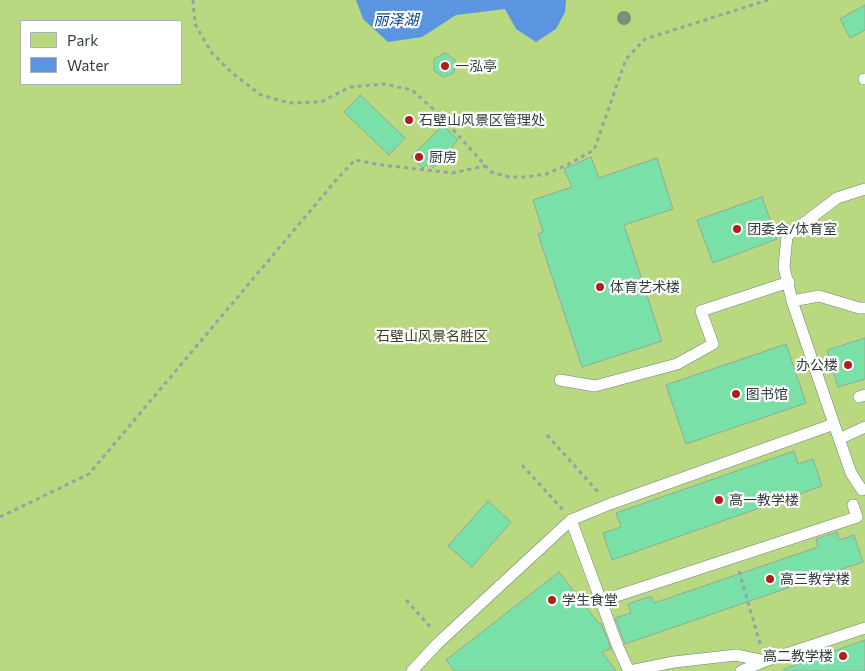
<!DOCTYPE html>
<html>
<head>
<meta charset="utf-8">
<style>
  body { margin:0 }
  #map { position:relative; width:865px; height:671px; overflow:hidden; background:#d2ecea; font-family:Commissioner,sans-serif }
  canvas { display:block }
  .legend { position:absolute; left:20px; top:20px; width:162px; height:65px; box-sizing:border-box; background:#fff; border:1px solid #adb2b1; margin:0; padding:6px 9px; list-style:none; font-size:15px; color:#333e3d }
  .legend li { display:flex; align-items:center; gap:10px; height:25px }
  .legend b { width:25px; border:1px solid #adb2b1 }
</style>
</head>
<body>
<div id="map">
<canvas width="865" height="671"></canvas>
<ul class="legend">
<li><b style="height:14px;background:#b8d97f"></b>Park</li>
<li><b style="height:14px;background:#5b95df"></b>Water</li>
</ul>
</div>
<script>
const context = document.querySelector('canvas').getContext('2d');
context.lineJoin = 'round';
function fill(path, color) { context.fillStyle = color; context.fill(path, 'evenodd'); }
const poly = rows => new Path2D(rows.map(r => 'M' + r).join(''));
function trace(path, color, width, dash) { context.strokeStyle = color; context.lineWidth = width; context.lineCap = dash ? 'butt' : 'round'; context.setLineDash(dash || []); context.stroke(path); }
function write(font, color, halo, rows, align = 'center') {
  context.font = font + ' Commissioner,"Noto Sans SC",sans-serif'; context.lineWidth = 4.5; context.setLineDash([]); context.textBaseline = 'middle'; context.strokeStyle = halo; context.fillStyle = color; for (const [text, x, y, turn = 0] of rows) {
    context.save(); context.translate(x, y); context.rotate((+turn || 0) * Math.PI / 180); context.textAlign = isNaN(turn) ? turn : align; if (halo) context.strokeText(text, 0, 0); context.fillText(text, 0, 0); context.restore();
  }
}
fill(poly([
  [0,0,865,0,865,671,0,671],
  [21,21,181,21,181,84,21,84]
]), '#b8d97f');
fill(poly([
  [356,0,566,0,565,12,556,29,536,42,516,29,505,9,456,15,422,37,388,42,363,19]
]), '#5b95df');
const building = poly([
  [865,5,865,30,850,38,840,19,865,5],
  [445,53,455,60,454,73,444,77,434,71,434,59,445,53],
  [360,95,405,138,389,155,344,112,360,95],
  [443,125,458,140,433,168,428,163,423,168,411,157,443,125],
  [591,157,599,178,657,158,673,209,624,225,662,341,582,367,538,234,543,232,533,200,572,187,564,169,591,157],
  [762,197,777,239,713,263,697,220,762,197],
  [865,338,865,379,838,387,827,350,865,338],
  [786,344,806,403,686,444,666,385,786,344],
  [794,451,798,464,813,459,822,486,612,560,603,533,621,527,616,513,794,451],
  [488,501,511,522,472,567,448,546,488,501],
  [837,532,839,540,854,535,863,562,625,644,615,618,631,613,628,604,651,596,654,603,818,547,816,539,837,532],
  [559,572,599,624,601,623,611,649,602,652,616,671,454,671,446,660,559,572],
  [865,640,865,671,784,671,784,669,865,640]
]);
fill(building, '#79e0a8');
trace(building, '#95a89c', 1);
const lane = poly([
  [864,79,865,79],
  [792,301,819,296,859,308,865,308],
  [560,380,595,386,677,364,713,344,701,311,789,282],
  [859,397,865,395],
  [834,424,851,473,862,490],
  [839,439,865,427],
  [571,520,618,647,629,671],
  [601,601,857,517,853,505],
  [412,671,437,644,571,520,610,504,834,424,792,301,784,267,787,236,837,198,865,189],
  [630,671,674,662,736,655,765,661,865,628],
  [741,671,765,661]
]);
trace(lane, '#6c8381', 12);
trace(poly([
  [193,0,195,24,211,52,232,73,261,95,289,103,321,102,350,87,384,84,412,90,440,115,491,172,509,177,526,177,546,174,567,165,594,150,626,59,645,39,768,0],
  [547,435,599,493],
  [522,465,563,510],
  [0,517,89,474,337,179,355,160,382,165,452,173,485,166],
  [739,571,761,647],
  [406,600,433,630]
]), '#92a5a4', 3, [4, 4]);
trace(lane, '#fff', 11);
context.fillStyle = '#7c8f79';
for (const [x, y] of [
  [624,18]
]) { context.beginPath(); context.arc(x, y, 7, 0, 2 * Math.PI); context.fill(); }
for (const [x, y, r, color] of [
  [445,66,5,"#b01f1c"],
  [409,120,5,"#b01f1c"],
  [419,157,5,"#b01f1c"],
  [737,229,5,"#b01f1c"],
  [600,287,5,"#b01f1c"],
  [848,365,5,"#b01f1c"],
  [736,394,5,"#b01f1c"],
  [719,500,5,"#b01f1c"],
  [770,579,5,"#b01f1c"],
  [552,600,5,"#b01f1c"],
  [843,656,5,"#b01f1c"]
]) { const dot = new Path2D(); dot.arc(x, y, r, 0, 2 * Math.PI); context.fillStyle = color; context.fill(dot); trace(dot, '#fff', 2); }
write('14px', '#333e3d', '#fff', [
  ["一泓亭",455,66],
  ["石壁山风景区管理处",419,120],
  ["厨房",429,157],
  ["团委会/体育室",747,229],
  ["体育艺术楼",610,287],
  ["办公楼",838,365,"right"],
  ["图书馆",746,394],
  ["高一教学楼",729,500],
  ["高三教学楼",780,579],
  ["学生食堂",562,600],
  ["高二教学楼",833,656,"right"]
], 'left');
write('14px', '#35431c', '#fff', [
  ["石壁山风景名胜区",432,336]
]);
write('italic 15px', '#064386', '#fff', [
  ["丽泽湖",396,20]
]);
</script>
</body>
</html>
